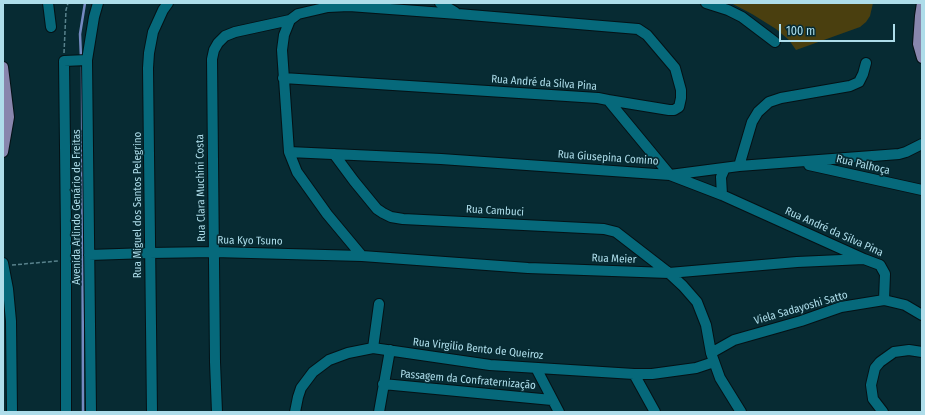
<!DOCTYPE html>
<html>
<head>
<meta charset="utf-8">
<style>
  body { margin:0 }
  #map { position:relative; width:925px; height:415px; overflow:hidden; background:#072b33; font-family:"Fira Sans Condensed",sans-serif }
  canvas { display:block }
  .frame { position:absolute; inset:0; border:4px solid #aeddea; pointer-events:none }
  .scale { position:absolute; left:779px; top:24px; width:116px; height:18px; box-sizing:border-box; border:2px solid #aeddea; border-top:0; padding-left:5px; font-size:12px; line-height:14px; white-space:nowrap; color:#aeddea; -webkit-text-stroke:3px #072b33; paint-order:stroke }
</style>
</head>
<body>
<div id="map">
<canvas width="925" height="415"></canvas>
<div class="frame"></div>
<div class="scale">100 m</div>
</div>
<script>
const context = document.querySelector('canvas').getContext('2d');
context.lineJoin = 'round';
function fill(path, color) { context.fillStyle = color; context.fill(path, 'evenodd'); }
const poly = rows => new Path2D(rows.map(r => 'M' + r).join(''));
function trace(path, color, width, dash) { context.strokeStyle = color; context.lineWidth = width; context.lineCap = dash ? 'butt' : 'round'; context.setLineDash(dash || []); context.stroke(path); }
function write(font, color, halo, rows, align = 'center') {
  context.font = font + ' "Fira Sans Condensed",sans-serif'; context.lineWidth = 3.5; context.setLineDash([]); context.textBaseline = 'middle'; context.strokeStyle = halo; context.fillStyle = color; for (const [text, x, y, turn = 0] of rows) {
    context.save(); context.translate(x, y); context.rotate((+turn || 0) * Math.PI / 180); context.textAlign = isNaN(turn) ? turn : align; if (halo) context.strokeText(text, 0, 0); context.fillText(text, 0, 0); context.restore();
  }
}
fill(poly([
  [731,3,873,3,870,16,866,22,860,27,796,50,789,40,776,29,752,14]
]), '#4a3f0f');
trace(poly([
  [81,58,80,34,85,3],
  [82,63,83,412]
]), '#758ac1', 2.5);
const minor = poly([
  [48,3,51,27],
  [440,3,455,12],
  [706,3,728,10,742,17,775,42],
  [283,78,598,98,608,100,670,175,722,195,864,259,880,265,885,274,884,300],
  [289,152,441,159,670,175,739,166,899,154,906,152,922,144],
  [334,154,354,181,377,209,383,213,391,217,403,219,604,229,616,232,669,273,683,286,697,302,706,325,711,353,720,378,741,412],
  [809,165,922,190],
  [739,166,752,122,758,112,769,102,781,98,850,86,859,82,863,74,866,63],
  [722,195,721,177,725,168],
  [89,255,149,253,214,252,362,256,528,268,669,273,797,262,864,259],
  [362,256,327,214,297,172,289,152,282,50,284,35,290,20,298,14,328,7,349,6,458,14,638,29,647,35,675,68,681,90,681,98,679,107,674,110,669,110,608,100],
  [3,263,8,289,11,321,12,412],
  [373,348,379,304],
  [711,353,734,340,801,321,841,307,884,300,905,305,922,315],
  [536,368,559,412],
  [634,374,655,412],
  [383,384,552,400],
  [66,412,66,232,64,61,87,60],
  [91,412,87,60,94,17,98,3],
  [152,412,148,68,149,53,153,32,163,10,168,3],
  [217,412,215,362,212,59,214,50,218,43,225,36,235,32,290,20],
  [295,412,298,397,301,388,313,372,329,360,348,353,373,348,490,365,634,374,652,374,696,368,714,362],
  [379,412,390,350],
  [883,412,873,399,871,385,875,368,880,362,894,352,909,350,922,352]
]);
const major = poly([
  [922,3,920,16,918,44,922,58],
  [3,67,9,117,3,152]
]);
trace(minor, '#041115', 12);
trace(major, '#041115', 12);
trace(poly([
  [64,53,66,10,68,3],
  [12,265,58,261]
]), '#58828c', 1.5, [4, 2]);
trace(minor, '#06697b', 10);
trace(major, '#8886ad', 10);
write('11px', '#aeddea', '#072b33', [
  ["Rua André da Silva Pina",544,83,4],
  ["Rua Giusepina Comino",608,158,4],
  ["Rua Palhoça",863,165,13],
  ["Rua Clara Muchini Costa",201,188,-91],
  ["Rua Miguel dos Santos Pelegrino",138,205,-90],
  ["Avenida Arlindo Genário de Freitas",77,207,-90],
  ["Rua Cambuci",495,211,3],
  ["Rua André da Silva Pina",834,232,24],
  ["Rua Kyo Tsuno",250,241,1],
  ["Rua Meier",614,259,2],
  ["Viela Sadayoshi Satto",801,308,-16],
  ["Rua Virgilio Bento de Queiroz",478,349,6],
  ["Passagem da Confraternização",468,380,5]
]);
</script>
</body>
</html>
